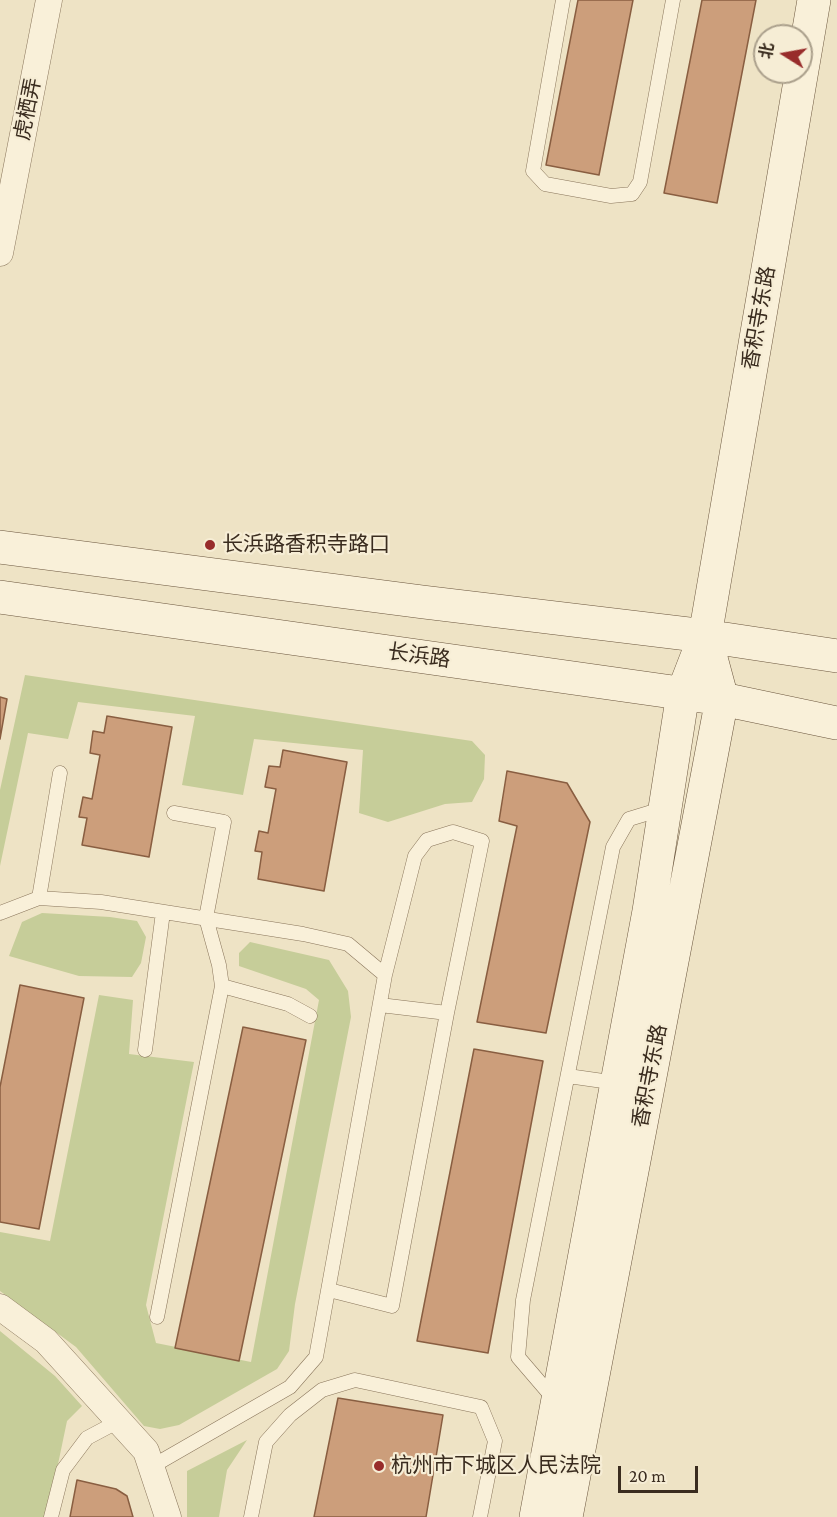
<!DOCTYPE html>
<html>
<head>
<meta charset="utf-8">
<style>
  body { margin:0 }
  #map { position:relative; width:837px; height:1517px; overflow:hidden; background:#eee3c5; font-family:"Crimson Pro","Noto Sans SC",serif }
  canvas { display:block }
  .north { position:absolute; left:753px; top:24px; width:60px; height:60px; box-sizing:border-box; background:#f6edd5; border:2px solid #aba08c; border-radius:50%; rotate:281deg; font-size:16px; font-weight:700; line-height:24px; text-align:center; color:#3a2c1f }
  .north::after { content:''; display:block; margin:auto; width:21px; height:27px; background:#982c2b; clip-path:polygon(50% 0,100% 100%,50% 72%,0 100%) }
  .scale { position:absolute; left:618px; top:1466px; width:80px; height:27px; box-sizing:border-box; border:3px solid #3a2c1f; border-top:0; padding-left:8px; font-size:18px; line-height:21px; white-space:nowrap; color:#3a2c1f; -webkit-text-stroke:4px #f6edd5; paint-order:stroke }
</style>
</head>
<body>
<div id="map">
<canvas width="837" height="1517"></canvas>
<div class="north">北</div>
<div class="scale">20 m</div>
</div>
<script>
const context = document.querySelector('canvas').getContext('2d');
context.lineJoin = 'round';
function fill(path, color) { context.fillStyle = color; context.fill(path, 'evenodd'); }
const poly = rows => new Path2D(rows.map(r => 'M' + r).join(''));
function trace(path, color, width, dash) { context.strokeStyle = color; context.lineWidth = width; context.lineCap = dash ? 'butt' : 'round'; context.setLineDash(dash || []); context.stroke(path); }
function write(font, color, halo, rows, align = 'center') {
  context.font = font + ' "Crimson Pro","Noto Sans SC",serif'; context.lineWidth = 4.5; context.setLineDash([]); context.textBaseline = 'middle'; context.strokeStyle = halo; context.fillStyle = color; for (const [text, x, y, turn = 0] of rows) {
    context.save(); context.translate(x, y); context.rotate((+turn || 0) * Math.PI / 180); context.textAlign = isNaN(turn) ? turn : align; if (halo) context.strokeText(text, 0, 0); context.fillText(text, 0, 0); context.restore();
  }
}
fill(poly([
  [25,675,472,741,485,755,484,779,472,802,445,804,388,822,359,813,363,750,254,739,243,795,182,785,195,716,78,702,68,739,28,733,0,866,0,790],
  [42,913,110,917,137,921,146,937,141,963,132,977,79,976,9,956,22,922],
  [250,942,329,960,348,991,351,1017,295,1304,289,1351,277,1369,179,1425,160,1429,144,1426,76,1347,0,1291,0,1232,50,1241,99,995,133,1000,129,1054,194,1062,146,1305,156,1343,251,1362,319,1000,306,989,239,966,239,953],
  [0,1331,55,1376,82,1406,67,1421,47,1517,0,1517],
  [247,1440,227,1470,219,1517,187,1517,187,1471]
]), '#c6cd99');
const building = poly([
  [578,0,633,0,599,175,546,165,578,0],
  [702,0,756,0,717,203,664,193,702,0],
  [0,697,7,699,0,739,0,697],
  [107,716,172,727,149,857,82,845,87,818,79,817,83,797,92,799,100,755,90,753,93,731,104,733,107,716],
  [283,750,347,762,324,891,258,879,262,852,255,851,259,831,268,833,276,789,265,787,269,766,280,767,283,750],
  [507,771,567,783,590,822,546,1033,477,1022,517,826,499,821,507,771],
  [20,985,84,998,39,1229,0,1222,0,1087,20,985],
  [243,1027,306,1040,239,1361,175,1348,243,1027],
  [474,1049,543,1061,488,1353,417,1341,474,1049],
  [338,1398,443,1415,426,1517,314,1517,338,1398],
  [77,1480,116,1489,127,1496,133,1517,70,1517,77,1480]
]);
fill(building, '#cc9e7b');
trace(building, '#895e41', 1.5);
const lane = poly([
  [563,0,533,171,545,184,611,196,632,194,640,182,673,0],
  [39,898,60,773],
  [0,913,39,898,101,902,303,934,348,944,385,975,316,1357,290,1387,151,1467],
  [222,986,288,1004,310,1016],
  [380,1005,447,1013],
  [145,1050,163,912],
  [568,1076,617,1083],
  [329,1290,392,1306,447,1013,482,841,453,832,427,840,415,856,385,975],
  [157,1317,222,986,219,965,206,918,224,822,174,813],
  [554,1399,518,1357,523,1300,613,847,629,819,665,808],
  [51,1517,63,1470,87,1438,119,1421],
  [251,1517,266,1442,290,1415,322,1390,355,1380,481,1407,495,1441,480,1517]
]);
const street = poly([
  [0,253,49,0],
  [0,1307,46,1341,146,1451,168,1517]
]);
const secondary = poly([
  [0,547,423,602,705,636,837,656],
  [0,597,722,699,837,723],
  [536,1517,649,911,683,693,705,636,814,0],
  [566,1517,722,699,705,636]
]);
trace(lane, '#89755b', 15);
trace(street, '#89755b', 27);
trace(secondary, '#6b563e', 34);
trace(lane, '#f9f0d9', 14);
trace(street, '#f9f0d9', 26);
trace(secondary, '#f9f0d9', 33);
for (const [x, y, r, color] of [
  [210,545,6,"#982c2b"],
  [379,1466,6,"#982c2b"]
]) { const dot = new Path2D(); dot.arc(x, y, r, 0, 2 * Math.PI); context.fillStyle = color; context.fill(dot); trace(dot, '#f6edd5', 2); }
write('21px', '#3a2c1f', '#f6edd5', [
  ["虎栖弄",28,109,-79],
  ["香积寺东路",759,318,-80],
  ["长浜路",419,656,8],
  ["香积寺东路",650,1076,-79]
]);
write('21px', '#3a2c1f', '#f6edd5', [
  ["长浜路香积寺路口",222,545],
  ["杭州市下城区人民法院",391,1466]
], 'left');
</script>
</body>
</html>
